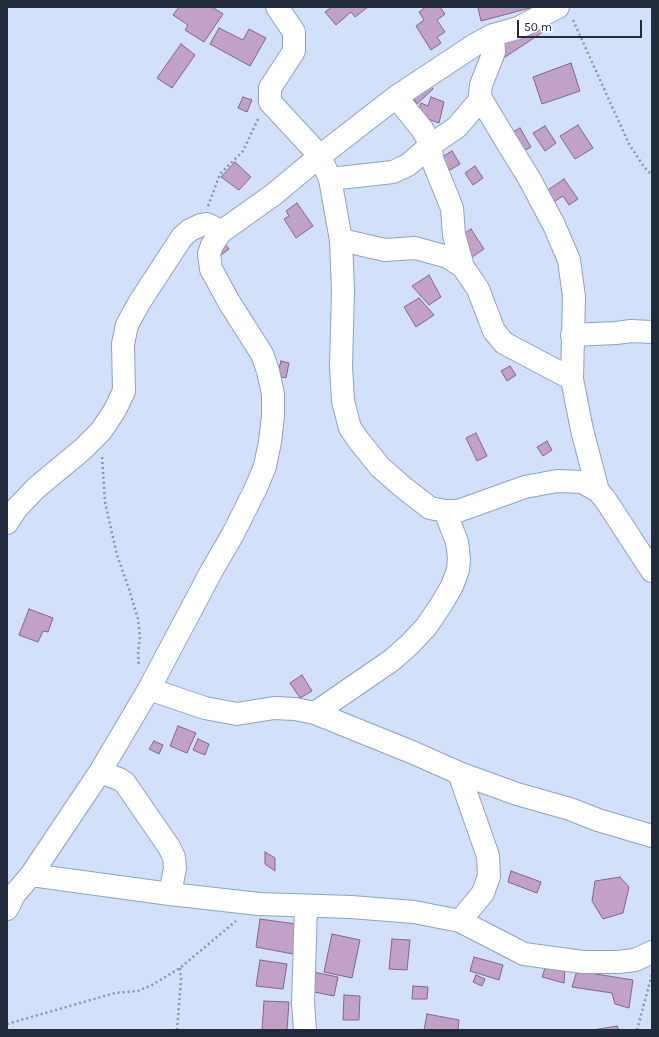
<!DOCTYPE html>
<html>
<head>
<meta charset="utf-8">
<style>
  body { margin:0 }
  #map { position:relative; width:659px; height:1037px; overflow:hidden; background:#d2e0fa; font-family:Karla,sans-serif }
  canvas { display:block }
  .frame { position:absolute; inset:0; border:8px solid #222b3b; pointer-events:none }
  .scale { position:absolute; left:517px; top:20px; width:125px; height:18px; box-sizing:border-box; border:2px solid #222b3b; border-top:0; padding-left:5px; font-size:12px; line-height:14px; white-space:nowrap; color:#222b3b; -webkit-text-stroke:3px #fff; paint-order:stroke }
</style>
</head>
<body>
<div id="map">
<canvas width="659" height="1037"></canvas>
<div class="frame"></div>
<div class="scale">50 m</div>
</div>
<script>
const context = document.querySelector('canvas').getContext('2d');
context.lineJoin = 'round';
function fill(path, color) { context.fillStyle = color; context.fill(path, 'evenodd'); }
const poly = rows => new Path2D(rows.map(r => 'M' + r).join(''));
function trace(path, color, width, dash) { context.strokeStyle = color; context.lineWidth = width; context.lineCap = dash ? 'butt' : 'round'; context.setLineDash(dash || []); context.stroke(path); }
const building = poly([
  [179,7,212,7,223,14,204,42,185,30,188,25,173,15,179,7],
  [332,7,368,7,355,17,351,12,336,25,325,12,332,7],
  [426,7,440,7,445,14,437,20,445,32,437,37,441,43,431,50,416,26,424,20,419,12,426,7],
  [480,7,530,7,530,8,481,21,478,8,480,7],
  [539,19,546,30,502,59,495,47,539,19],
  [219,28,243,40,249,29,266,38,250,66,210,44,219,28],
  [181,44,195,55,172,88,157,78,181,44],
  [571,63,580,91,542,104,533,77,571,63],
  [429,83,433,89,417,104,411,94,429,83],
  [243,97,252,100,247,112,238,108,243,97],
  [431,97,444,102,439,123,417,115,421,103,428,106,431,97],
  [578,125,593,148,575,159,560,136,578,125],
  [545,126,556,143,545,151,533,133,545,126],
  [520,128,531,147,520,153,509,134,520,128],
  [452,151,460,164,443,174,435,161,452,151],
  [235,162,251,177,239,190,221,177,235,162],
  [475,166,483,178,473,185,465,173,475,166],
  [564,179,578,199,569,205,563,196,549,205,542,194,564,179],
  [297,203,313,226,296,238,284,219,289,216,286,211,297,203],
  [471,229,484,249,469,259,456,239,471,229],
  [221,239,229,249,221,255,214,245,221,239],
  [429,275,441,297,429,305,412,286,429,275],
  [419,298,434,315,416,327,404,307,419,298],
  [281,361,289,363,286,378,277,376,281,361],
  [510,366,516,375,507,381,501,371,510,366],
  [476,433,487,456,477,461,466,438,476,433],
  [547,441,552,450,543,456,537,447,547,441],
  [29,609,53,618,48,632,43,631,38,642,19,635,29,609],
  [302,675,312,691,300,698,290,683,302,675],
  [178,726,196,733,187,753,170,746,178,726],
  [198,739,209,744,205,755,193,750,198,739],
  [154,741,163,745,159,754,149,749,154,741],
  [265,852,275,858,275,871,265,864,265,852],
  [511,871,541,882,537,893,508,882,511,871],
  [620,877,629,887,623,913,603,919,592,901,595,881,620,877],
  [260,919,296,924,293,954,256,947,260,919],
  [332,934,360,940,352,978,324,972,332,934],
  [392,939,410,940,407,970,389,969,392,939],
  [474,957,503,965,499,980,470,971,474,957],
  [260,960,287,964,283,989,256,986,260,960],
  [546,965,565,967,564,983,542,977,546,965],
  [577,971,633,980,629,1008,615,1004,612,993,572,987,577,971],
  [313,972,338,977,334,996,309,991,313,972],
  [476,975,485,979,482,986,473,982,476,975],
  [413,986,428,987,427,999,412,999,413,986],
  [344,995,360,996,359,1020,343,1020,344,995],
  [264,1001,289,1002,287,1030,262,1030,264,1001],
  [427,1014,459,1020,458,1030,424,1030,427,1014],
  [617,1026,619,1030,593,1030,617,1026]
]);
fill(building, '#c2a1c7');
trace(building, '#846588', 1);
const minor = poly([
  [277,7,294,32,294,51,270,88,270,102,320,156,330,179,341,240,343,291,341,366,343,401,350,428,359,441,380,467,404,488,430,508,445,511,458,511,525,487,557,481,582,482,598,491,605,499,652,571],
  [493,35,494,52,481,85,480,94,481,99,508,144,529,178,554,225,569,260,574,297,572,379,582,430,598,491],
  [396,97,422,129,431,145,432,159,452,208,454,235,463,267,478,289,494,331,504,343,572,379],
  [330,179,393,172,408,165,431,145,457,127,481,99],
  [341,240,385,250,415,248,448,257,463,267],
  [572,335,616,333,631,331,652,332],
  [7,523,16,509,36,488,83,449,101,431,115,410,124,391,123,344,127,325,139,303,182,237,190,230,201,225,206,224,211,226,221,232],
  [149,689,205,708,237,714,274,708,295,709,315,713,414,753,459,773,517,794,570,809,598,820,652,836],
  [315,713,392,660,409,645,426,627,441,605,452,586,458,570,459,558,457,542,445,511],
  [100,772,119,779,125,783,169,847,174,857,175,868,170,894],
  [459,773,488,856,489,876,483,893,460,921],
  [31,875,170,894,259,904,351,907,414,912,460,921,524,954,583,962,618,962,635,960,652,952],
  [7,909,14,895,31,875,100,772,149,689,211,572,233,534,256,488,265,466,270,442,273,416,273,394,268,371,262,354,229,302,211,269,209,254,212,245,221,232,273,195,320,156,396,97,476,44,493,35,518,28,558,7],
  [305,1030,303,1003,306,906]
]);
trace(minor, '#8ca2cb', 24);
trace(poly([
  [573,20,629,144,644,167,652,175],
  [208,206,220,174,243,151,259,117],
  [102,457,105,502,117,555,129,589,138,619,140,637,138,654,139,667],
  [7,1024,115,993,138,991,152,985,180,968,236,921],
  [177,1030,181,980,180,968],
  [637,1030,652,974]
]), '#8894aa', 2.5, [2, 3]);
trace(minor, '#fff', 22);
</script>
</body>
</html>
